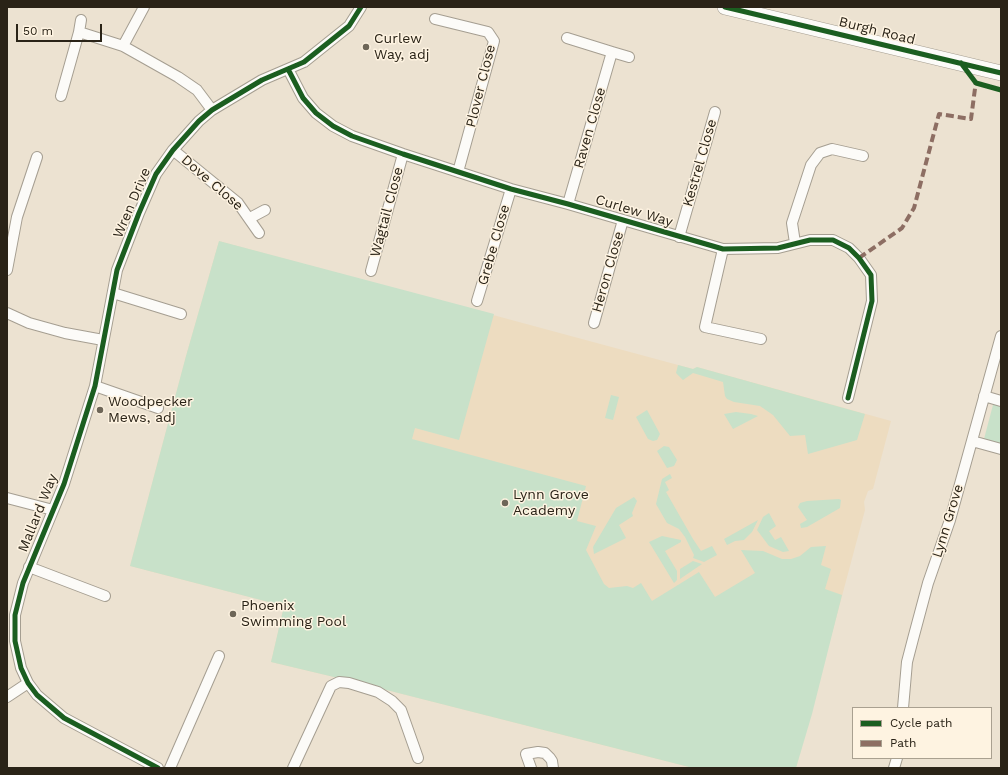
<!DOCTYPE html>
<html>
<head>
<meta charset="utf-8">
<style>
  body { margin:0 }
  #map { position:relative; width:1008px; height:775px; overflow:hidden; background:#ece2d1; font-family:"Work Sans",sans-serif }
  canvas { display:block }
  .frame { position:absolute; inset:0; border:8px solid #2a2317; pointer-events:none }
  .legend { position:absolute; left:852px; top:707px; width:140px; height:52px; box-sizing:border-box; background:#fef3e1; border:1px solid #a9a090; margin:0; padding:5px 7px; list-style:none; font-size:12px; color:#2a2317 }
  .legend li { display:flex; align-items:center; gap:8px; height:20px }
  .legend b { width:20px; border:1px solid #a9a090 }
  .scale { position:absolute; left:16px; top:24px; width:86px; height:18px; box-sizing:border-box; border:2px solid #2a2317; border-top:0; padding-left:5px; font-size:12px; line-height:14px; white-space:nowrap; color:#2a2317; -webkit-text-stroke:3px #fef3e1; paint-order:stroke }
</style>
</head>
<body>
<div id="map">
<canvas width="1008" height="775"></canvas>
<div class="frame"></div>
<ul class="legend">
<li><b style="height:5px;background:#1b5e20"></b>Cycle path</li>
<li><b style="height:5px;background:#8d6e63"></b>Path</li>
</ul>
<div class="scale">50 m</div>
</div>
<script>
const context = document.querySelector('canvas').getContext('2d');
context.lineJoin = 'round';
function fill(path, color) { context.fillStyle = color; context.fill(path, 'evenodd'); }
const poly = rows => new Path2D(rows.map(r => 'M' + r).join(''));
function trace(path, color, width, dash) { context.strokeStyle = color; context.lineWidth = width; context.lineCap = dash ? 'butt' : 'round'; context.setLineDash(dash || []); context.stroke(path); }
function write(font, color, halo, rows, align = 'center') {
  context.font = font + ' "Work Sans",sans-serif'; context.lineWidth = 3; context.setLineDash([]); context.textBaseline = 'middle'; context.strokeStyle = halo; context.fillStyle = color; for (const [text, x, y, turn = 0] of rows) {
    context.save(); context.translate(x, y); context.rotate((+turn || 0) * Math.PI / 180); context.textAlign = isNaN(turn) ? turn : align; if (halo) context.strokeText(text, 0, 0); context.fillText(text, 0, 0); context.restore();
  }
}
fill(poly([
  [219,241,693,369,697,367,891,421,873,489,868,491,864,502,865,510,796,768,693,768,359,683,271,662,284,606,130,566,186,356]
]), '#eddcc0');
fill(poly([
  [219,241,494,314,459,440,415,428,412,439,586,486,577,521,596,526,586,550,604,584,609,588,627,586,633,588,641,583,652,601,699,572,715,597,755,573,741,550,763,551,782,559,791,559,800,556,811,547,826,546,821,565,831,569,825,589,842,595,812,714,796,768,693,768,359,683,271,662,284,606,130,566,186,356],
  [678,365,693,369,697,367,865,414,857,440,808,454,805,435,790,436,773,415,760,406,734,402,727,399,725,396,723,382,693,373,683,380,676,373],
  [611,395,619,397,613,420,605,418],
  [994,401,1001,403,1001,444,984,439],
  [647,410,660,434,657,440,653,441,648,439,636,417],
  [736,412,751,414,758,416,733,429,724,414],
  [664,446,669,447,677,460,674,466,667,468,657,451],
  [670,474,672,478,665,482,669,490,666,492,693,539,701,551,712,546,717,555,704,562,693,558,694,555,685,537,679,529,667,523,656,504,662,479],
  [634,497,637,501,632,513,633,516,619,525,626,538,594,554,593,547,616,508],
  [839,499,841,500,840,508,807,527,801,528,800,524,807,520,798,507,800,503,807,501],
  [769,513,776,526,769,531,775,540,781,537,789,551,783,552,769,546,757,530,763,517],
  [758,520,752,532,744,540,735,541,727,545,724,539],
  [662,536,681,540,681,542,665,551,677,571,677,580,674,583,649,542],
  [693,561,702,564,680,579,680,569]
]), '#c8e1c9');
const street = poly([
  [435,19,488,32,494,41,458,172],
  [79,32,81,20],
  [567,38,612,52,568,204],
  [123,46,144,7],
  [612,52,629,57],
  [288,69,303,98,316,113,333,126,352,136,403,154,511,189,568,204,723,249,778,248,810,240,833,240,849,248,859,258,871,275,872,301,848,398],
  [61,96,79,32,123,46,178,77,197,90,212,110],
  [173,150,238,203,259,233],
  [250,218,265,210],
  [679,237,715,112],
  [795,243,792,223,811,165,820,153,832,149,863,156],
  [723,249,705,327,761,339],
  [7,270,17,217,37,157],
  [371,271,403,154],
  [113,293,181,314],
  [477,301,511,189],
  [7,313,29,323,65,333,103,340],
  [594,323,623,220],
  [95,386,158,408],
  [984,396,1001,401],
  [972,441,1001,449],
  [7,498,53,510],
  [29,567,105,596],
  [7,697,28,683],
  [903,708,907,662,913,639,928,583,950,520,1001,336],
  [158,768,64,718,37,695,28,683,21,668,15,641,15,615,23,583,64,484,95,386,117,270,139,213,156,174,173,150,199,121,212,110,262,80,304,62,349,26,361,7],
  [170,768,219,656],
  [293,768,331,686,339,682,349,683,378,692,392,701,401,710,418,758],
  [531,768,526,754,538,752,545,753,550,758,552,761,553,768],
  [894,768,897,758]
]);
const secondary = poly([
  [725,7,1001,73]
]);
trace(street, '#a59e91', 12);
trace(secondary, '#a59e91', 16);
trace(street, '#fcfbf8', 10);
trace(secondary, '#fcfbf8', 15);
trace(poly([
  [859,258,902,228,914,208,939,114,971,119,976,81]
]), '#8d6e63', 4, [8, 4]);
trace(poly([
  [725,7,1001,73],
  [961,63,976,83,1001,90],
  [288,69,303,98,316,113,333,126,352,136,403,154,511,189,568,204,723,249,778,248,810,240,833,240,849,248,859,258,871,275,872,301,848,398],
  [158,768,64,718,37,695,28,683,21,668,15,641,15,615,23,583,64,484,95,386,117,270,139,213,156,174,173,150,199,121,212,110,262,80,304,62,349,26,361,7]
]), '#1b5e20', 5);
for (const [x, y, r, color] of [
  [366,47,4,"#6e6658"],
  [100,410,4,"#6e6658"],
  [505,503,4,"#6e6658"],
  [233,614,4,"#6e6658"]
]) { const dot = new Path2D(); dot.arc(x, y, r, 0, 2 * Math.PI); context.fillStyle = color; context.fill(dot); trace(dot, '#fef3e1', 1.5); }
write('14px', '#2a2317', '#fef3e1', [
  ["Burgh Road",877,31,14],
  ["Plover Close",481,86,-76],
  ["Raven Close",590,128,-74],
  ["Kestrel Close",700,163,-74],
  ["Dove Close",212,183,41],
  ["Wren Drive",132,203,-67],
  ["Curlew Way",634,211,17],
  ["Wagtail Close",387,212,-75],
  ["Grebe Close",494,245,-74],
  ["Heron Close",608,272,-74],
  ["Mallard Way",38,513,-68],
  ["Lynn Grove",948,521,-73]
]);
write('14px', '#2a2317', '#fef3e1', [
  ["Curlew",374,39],
  ["Way, adj",374,55],
  ["Woodpecker",108,402],
  ["Mews, adj",108,418],
  ["Lynn Grove",513,495],
  ["Academy",513,511],
  ["Phoenix",241,606],
  ["Swimming Pool",241,622]
], 'left');
</script>
</body>
</html>
